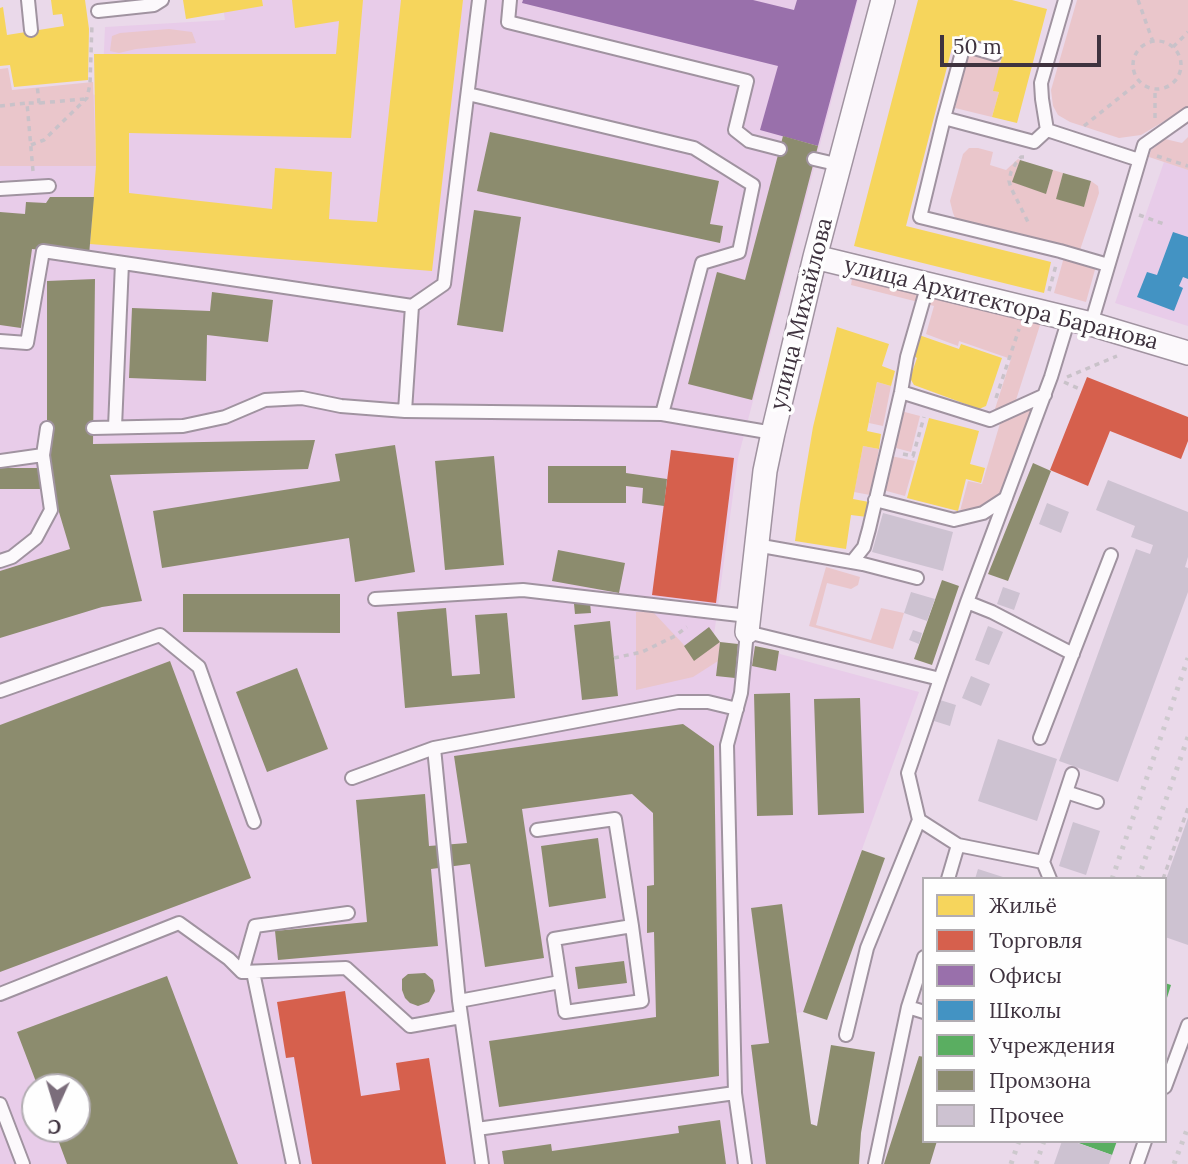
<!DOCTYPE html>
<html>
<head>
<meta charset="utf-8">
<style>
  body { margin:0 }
  #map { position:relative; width:1188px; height:1164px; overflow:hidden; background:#ead9ea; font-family:Lora,serif }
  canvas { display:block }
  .legend { position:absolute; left:922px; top:877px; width:245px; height:266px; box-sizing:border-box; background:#fefefe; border:2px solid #b2adb2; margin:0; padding:9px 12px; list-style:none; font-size:21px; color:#3f333f }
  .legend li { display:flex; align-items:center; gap:14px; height:35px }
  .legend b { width:35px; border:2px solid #b2adb2 }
  .north { position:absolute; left:21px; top:1073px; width:70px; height:70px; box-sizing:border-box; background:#fefefe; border:2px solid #b2adb2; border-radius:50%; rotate:184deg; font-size:19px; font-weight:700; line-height:28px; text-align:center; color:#3f333f }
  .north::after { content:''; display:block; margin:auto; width:24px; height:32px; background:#7b6d7b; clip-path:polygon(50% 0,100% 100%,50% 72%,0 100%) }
  .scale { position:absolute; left:940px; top:35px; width:161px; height:32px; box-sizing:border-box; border:4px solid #3f333f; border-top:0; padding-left:9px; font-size:21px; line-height:24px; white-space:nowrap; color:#3f333f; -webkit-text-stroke:5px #fefefe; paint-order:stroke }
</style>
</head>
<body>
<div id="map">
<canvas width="1188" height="1164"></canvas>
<ul class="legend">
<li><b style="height:19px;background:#f6d55c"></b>Жильё</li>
<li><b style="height:19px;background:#d6604d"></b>Торговля</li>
<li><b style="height:19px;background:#9970ab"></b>Офисы</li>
<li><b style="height:19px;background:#4393c3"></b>Школы</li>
<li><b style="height:19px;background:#5aae61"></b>Учреждения</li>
<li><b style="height:19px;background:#8c8c6e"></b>Промзона</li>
<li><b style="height:19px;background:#cdc2d1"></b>Прочее</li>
</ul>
<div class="north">С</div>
<div class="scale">50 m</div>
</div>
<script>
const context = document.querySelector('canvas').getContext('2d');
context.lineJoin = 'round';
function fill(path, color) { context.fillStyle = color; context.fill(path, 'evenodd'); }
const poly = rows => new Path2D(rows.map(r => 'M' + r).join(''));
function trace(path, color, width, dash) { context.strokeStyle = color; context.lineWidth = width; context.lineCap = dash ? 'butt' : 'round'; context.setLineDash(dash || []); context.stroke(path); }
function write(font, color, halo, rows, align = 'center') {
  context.font = font + ' Lora,serif'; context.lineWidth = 7; context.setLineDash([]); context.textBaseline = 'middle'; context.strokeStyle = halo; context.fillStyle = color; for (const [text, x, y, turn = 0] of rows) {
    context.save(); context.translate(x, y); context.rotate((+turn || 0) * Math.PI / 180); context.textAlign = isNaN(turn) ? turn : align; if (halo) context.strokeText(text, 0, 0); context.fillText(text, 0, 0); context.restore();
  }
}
fill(poly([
  [222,0,858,0,738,458,714,635,720,642,779,651,780,654,919,692,803,1012,796,1013,816,1164,0,1164,0,102,102,94,105,27,225,20],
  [35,1087,77,1087,77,1129,35,1129],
  [1164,162,1188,170,1188,326,1115,303]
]), '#e8cce9');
fill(poly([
  [1077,0,1188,0,1188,107,1141,135,1119,138,1070,122,1058,115,1053,106,1051,90],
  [169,29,192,32,196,43,136,49,119,53,110,51,112,36,120,33],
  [969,53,1001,62,994,91,999,92,992,117,955,108],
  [8,68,12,90,93,82,96,166,0,166,0,69],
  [1188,137,1188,170,1149,157,1151,150,1165,139,1182,143],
  [969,148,978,148,993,152,990,165,1006,170,1018,159,1020,160,1013,182,1046,193,1053,170,1063,173,1057,198,1084,206,1091,181,1098,186,1099,193,1080,250,956,220,953,213,950,201,963,154],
  [1064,257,1096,266,1086,302,1054,293],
  [853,274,1041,322,1015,403,994,412,1011,359,959,341,958,346,926,334,934,306,851,285],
  [877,382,891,386,883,426,869,423],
  [1034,407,1001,498,982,507,960,511,968,481,982,484,1001,420],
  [901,411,920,416,911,452,892,447],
  [863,446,879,449,870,495,854,492],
  [891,456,915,461,905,496,883,490],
  [826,567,860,577,858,585,851,589,827,583,816,625,871,640,881,608,904,613,893,649,809,626],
  [636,612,653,612,684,645,694,660,720,642,718,661,693,677,636,690]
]), '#eac6cb');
fill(poly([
  [51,0,85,0,89,29,88,80,14,87,10,65,0,66,0,8,3,7,7,35,64,26,62,14,53,15],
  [183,0,262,0,263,6,186,19],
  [292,0,363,0,351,138,129,133,129,193,272,209,275,168,332,172,329,219,377,222,401,0,463,0,432,271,90,244,96,166,94,54,336,54,339,21,295,28],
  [918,0,1012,0,1047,9,1017,123,992,117,999,92,993,91,1004,49,955,36,906,226,1051,262,1044,293,854,246],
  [837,327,889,344,882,366,895,371,891,386,877,382,867,431,881,434,879,449,863,446,853,499,869,502,867,517,851,515,846,549,795,541,800,504,813,427],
  [919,335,959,349,961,344,1002,358,986,406,979,409,914,385,910,378,917,358,912,355],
  [929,418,979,431,970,464,985,468,981,483,966,479,958,511,907,498]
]), '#f6d55c');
fill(poly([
  [1087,377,1188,417,1188,441,1181,459,1110,431,1088,486,1050,470],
  [671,450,734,458,716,603,652,595],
  [345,991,361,1096,400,1090,396,1063,429,1058,446,1164,312,1164,294,1057,286,1058,277,1002]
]), '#d6604d');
fill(poly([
  [523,0,753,0,794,10,797,0,857,0,818,146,760,130,778,66,522,3]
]), '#9970ab');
fill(poly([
  [1173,232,1188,237,1188,279,1183,277,1179,286,1183,288,1174,311,1137,297,1147,272,1157,275]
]), '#4393c3');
fill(poly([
  [1165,983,1171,985,1166,1001,1165,1001],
  [1073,1141,1117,1141,1112,1155]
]), '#5aae61');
fill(poly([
  [490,132,719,181,710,224,723,226,720,243,477,191],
  [783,136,818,146,752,400,688,384,717,272,745,280],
  [1020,160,1053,170,1046,194,1012,182],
  [1063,173,1091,181,1084,207,1056,199],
  [50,197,94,197,89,255,32,249,21,328,0,325,0,212,25,214,26,202,46,203],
  [474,210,521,217,503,332,457,325],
  [95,279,93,444,315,440,308,469,110,475,142,601,102,607,0,638,0,571,70,549,53,492,47,428,47,281],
  [212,292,273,300,268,342,207,335,206,381,129,378,132,308,210,311],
  [395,445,415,572,355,582,349,538,162,568,153,511,340,481,335,454],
  [494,456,504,565,445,570,435,461],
  [1033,463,1051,471,1008,581,988,574],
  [548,466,626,466,626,473,667,479,664,506,642,503,643,488,626,486,626,503,548,503],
  [0,468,41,468,41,489,0,489],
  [558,550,625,563,619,593,552,581],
  [942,580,959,586,932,665,914,659],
  [183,594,340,594,340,633,183,632],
  [590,603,591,613,575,614,574,604],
  [446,608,452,676,480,674,475,615,507,613,515,698,405,708,397,612],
  [610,621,618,696,582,700,574,625],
  [709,627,720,642,694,661,684,646],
  [720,642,738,644,735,678,716,676],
  [755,646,779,651,776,671,752,666],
  [170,661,251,878,0,972,0,725],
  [297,668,328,749,267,772,236,692],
  [790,693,793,815,757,816,754,694],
  [860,698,864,813,818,815,814,699],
  [683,724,714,746,719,1076,499,1107,489,1041,656,1017,654,932,647,933,647,886,654,885,653,813,632,794,522,809,544,958,485,967,470,864,431,869,438,946,278,960,275,931,367,922,356,800,425,794,429,846,467,843,454,756],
  [598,838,606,898,549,907,541,846],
  [862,850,885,858,827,1020,803,1012],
  [782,904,811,1124,817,1126,831,1045,875,1052,861,1133,859,1164,766,1164,751,1045,769,1043,751,908],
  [624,961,627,983,578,989,575,967],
  [425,973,433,980,435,991,429,1002,418,1006,410,1003,405,998,402,990,402,979,408,974],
  [167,976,238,1164,67,1164,54,1129,77,1129,77,1087,38,1087,17,1032],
  [919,1056,924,1057,924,1141,937,1141,930,1164,884,1164],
  [720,1120,726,1164,504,1164,502,1151,551,1144,552,1151,679,1133,678,1126]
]), '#8c8c6e');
fill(poly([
  [1108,480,1188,512,1188,557,1185,567,1188,568,1188,592,1118,782,1059,761,1136,549,1150,554,1153,545,1131,537,1135,526,1096,510],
  [1047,503,1069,512,1061,533,1039,524],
  [883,513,953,532,943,571,872,552],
  [1003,587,1020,593,1014,610,997,604],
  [911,592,935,599,927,621,904,613],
  [988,626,1003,632,989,665,975,660],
  [913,630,922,633,919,644,909,640],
  [971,676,990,684,981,706,962,698],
  [940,700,956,705,950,726,934,721],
  [998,739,1057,759,1037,821,978,801],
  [1188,818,1188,945,1165,937,1165,882],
  [1073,822,1100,831,1086,875,1059,866],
  [978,869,1006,878,1005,879,975,879],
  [1062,1141,1072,1141,1112,1155,1109,1164,1054,1164]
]), '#cdc2d1');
const lane = poly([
  [28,0,31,30],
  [510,0,508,22,747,81,735,130,749,141,780,149],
  [1065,0,1041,83,1042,99,1047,130,1139,160],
  [98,11,154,5,162,0],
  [468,94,694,148,753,185,739,252,702,263,662,414],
  [944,118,964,45,995,54],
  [1047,130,1034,142,944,118,920,217,1060,251,1108,265],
  [814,159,840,165],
  [0,189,49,186],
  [412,306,444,284,479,0],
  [1091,324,1144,145,1188,114],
  [0,341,27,343,43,251,412,306,405,411],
  [901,392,990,420,1045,395],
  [115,427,122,263],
  [93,428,183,426,225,417,265,400,302,398,341,406,405,411,662,414,773,433],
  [0,461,43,455],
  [875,500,954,520,983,513,1006,498],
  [756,545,863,564,917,578],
  [0,561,12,557,36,538,51,510,43,455,47,428],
  [852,562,864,547,869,529,901,392,907,357,928,284],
  [375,599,523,590,748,616],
  [967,602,992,612,1073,654],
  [940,679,908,773,919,820,958,845,1043,862,1050,879],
  [0,691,160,635,199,667,254,822],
  [1040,738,1111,555],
  [434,748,459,1001,482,1164],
  [352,778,434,748,678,702,708,702,737,709],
  [1066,792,1097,802],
  [537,830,615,819,632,926],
  [1043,862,1072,774],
  [948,879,958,845],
  [632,926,642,1001,565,1012,554,939,632,926],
  [242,972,255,926,348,913],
  [253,972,293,1164],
  [0,994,179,923,229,959,242,972,346,968,410,1026,461,1017],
  [459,1001,560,982],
  [908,1007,924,1012],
  [846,1035,867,948,919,820],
  [1165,1087,1188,1025],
  [0,1104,23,1164],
  [477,1129,735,1093],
  [745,1164,735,1093,727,745,741,693,747,632,940,679,967,602,1051,377,1069,318],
  [875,1164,908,1007,924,957],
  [1137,1164,1145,1141]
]);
const street = poly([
  [815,257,1091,324,1188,353],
  [747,632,765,471,773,433,815,257,883,0]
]);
trace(lane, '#a093a0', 16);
trace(street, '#a093a0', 26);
trace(poly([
  [1138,0,1153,42],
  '1133 65a24 24 0 1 1 48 0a24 24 0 1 1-48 0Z',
  [1173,47,1188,32],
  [40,103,84,99],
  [0,106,27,103],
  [1155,118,1155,88],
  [1084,126,1140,81],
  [31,145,44,140,87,98,90,84,92,24],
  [1157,156,1188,166],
  [1024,157,1021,157,1016,163,1011,172,1009,181,1011,188,1030,226],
  [33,171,27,103,39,103,37,84],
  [1139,215,1164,224],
  [1049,291,1056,265],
  [1067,377,1117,356],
  [1064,382,1082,390],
  [996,398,1019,329],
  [903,454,913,456,924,417],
  [614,658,642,652,675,636,687,627],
  [1163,879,1188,808]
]), '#c9c2c9', 3.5, [5, 5]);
trace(lane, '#fcf9fc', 12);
trace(street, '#fcf9fc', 23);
trace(poly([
  [1112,879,1188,658],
  [1138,879,1188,737],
  [1011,1164,1019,1141],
  [1036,1164,1044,1141],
  [1174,1164,1188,1127]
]), '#cdc9cd', 5, [3.5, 7]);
write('23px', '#3f333f', '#fefefe', [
  ["улица Архитектора Баранова",1001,304,14],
  ["улица Михайлова",802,314,-76]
]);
</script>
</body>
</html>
